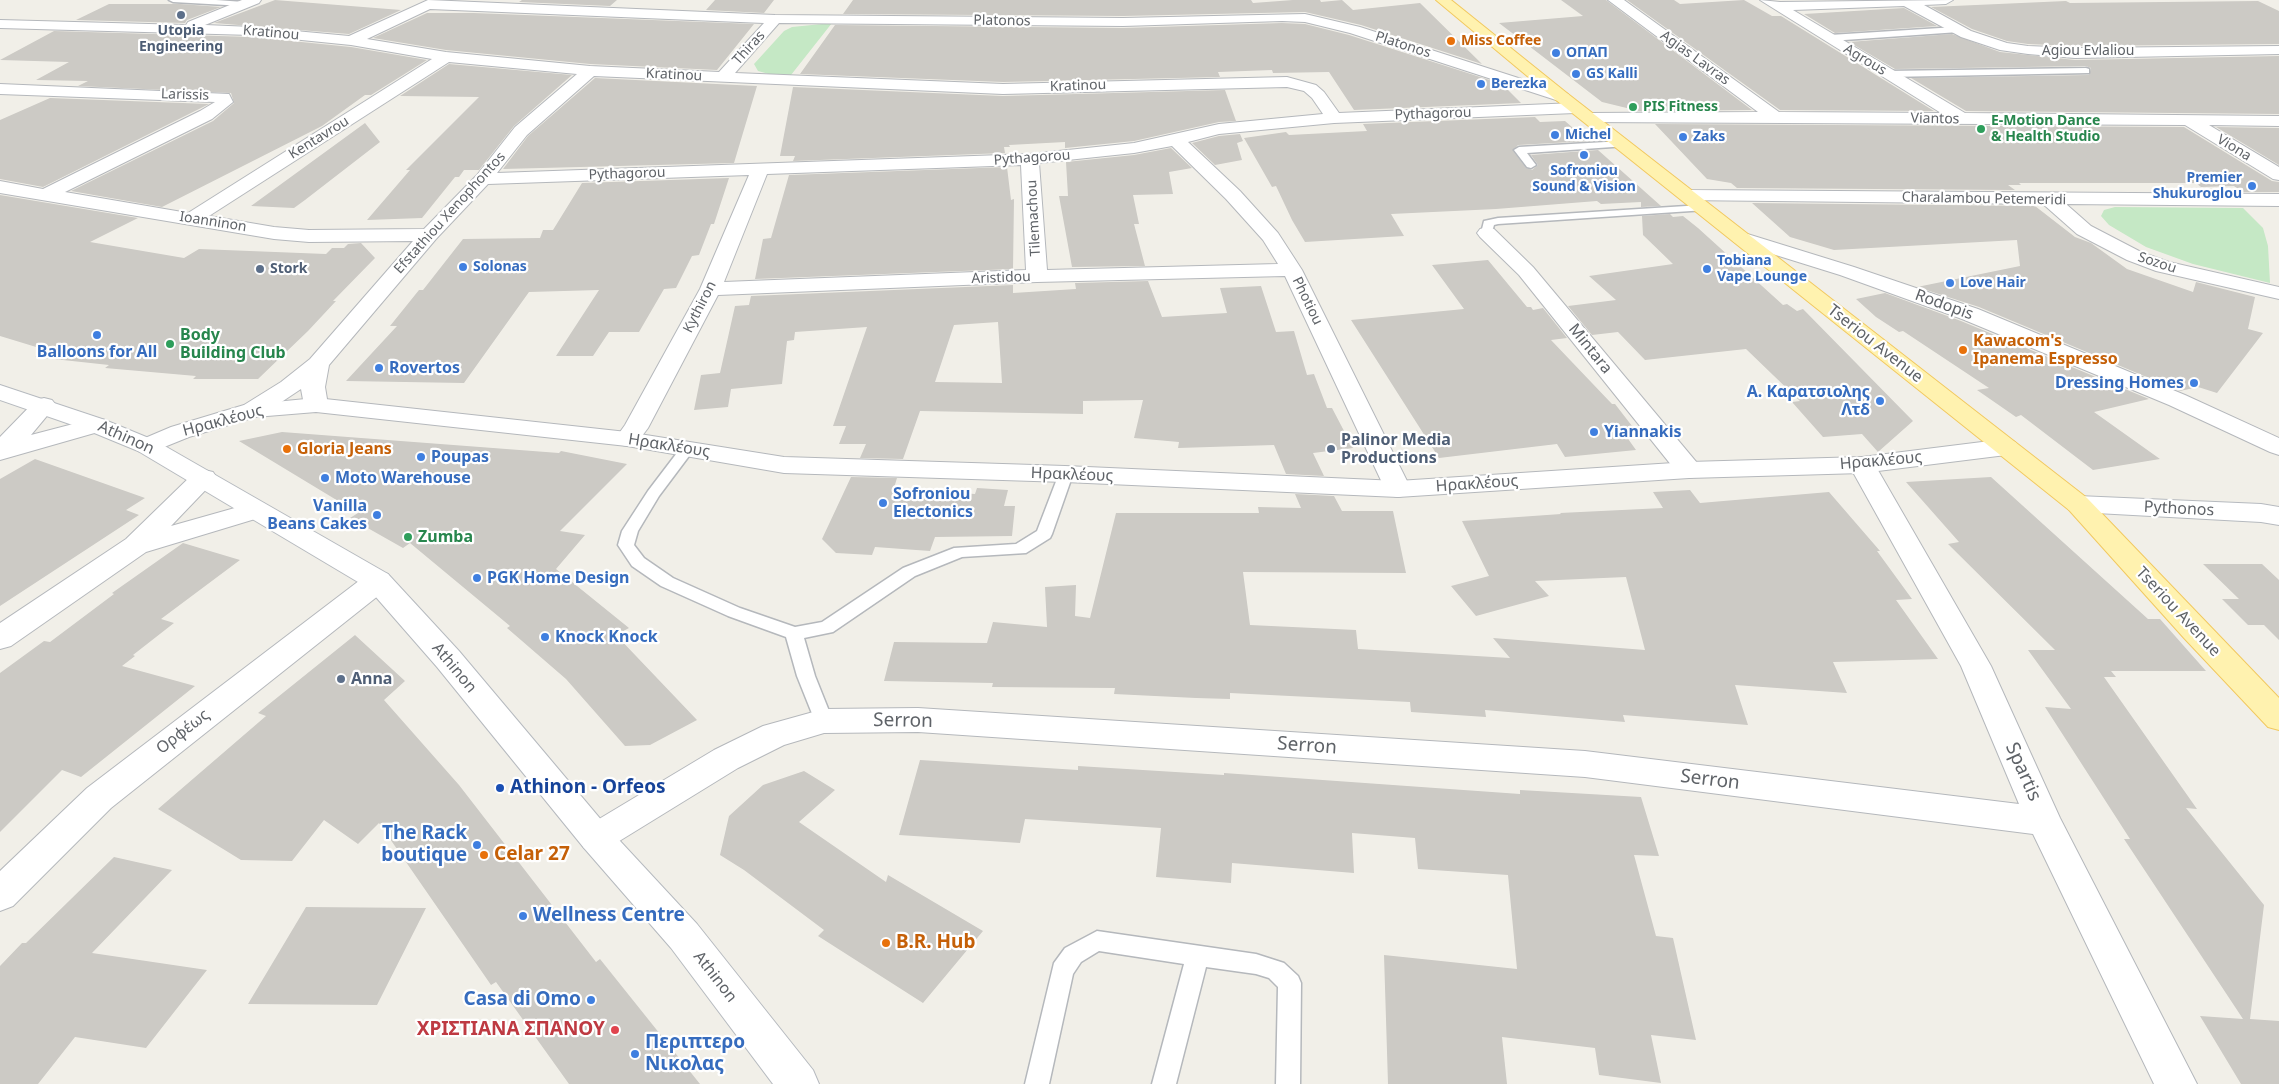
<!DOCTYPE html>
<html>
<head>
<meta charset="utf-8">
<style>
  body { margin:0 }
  canvas { display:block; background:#f1efe8 }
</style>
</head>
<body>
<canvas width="2279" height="1084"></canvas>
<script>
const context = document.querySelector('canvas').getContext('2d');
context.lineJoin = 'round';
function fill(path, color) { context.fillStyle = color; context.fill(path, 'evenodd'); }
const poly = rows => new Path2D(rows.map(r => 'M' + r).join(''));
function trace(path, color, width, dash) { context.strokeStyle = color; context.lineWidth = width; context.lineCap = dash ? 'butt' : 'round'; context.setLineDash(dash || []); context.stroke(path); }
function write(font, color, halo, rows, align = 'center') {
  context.font = font + ' "Noto Sans",sans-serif'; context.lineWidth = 4.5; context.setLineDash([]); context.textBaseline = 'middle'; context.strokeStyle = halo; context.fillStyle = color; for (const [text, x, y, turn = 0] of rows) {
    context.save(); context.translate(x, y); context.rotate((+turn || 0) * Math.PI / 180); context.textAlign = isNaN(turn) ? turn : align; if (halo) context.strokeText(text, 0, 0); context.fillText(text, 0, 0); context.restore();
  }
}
fill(poly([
  [832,23,791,75,769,74,758,71,754,64,784,31,792,27],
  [2115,207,2243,208,2263,228,2268,246,2270,283,2193,264,2146,247,2109,225,2101,216,2104,210]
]), '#c5e8c5');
fill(poly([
  [275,0,401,10,349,34,214,23],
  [522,0,617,0,610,6,519,2],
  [715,0,774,0,764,13,706,10],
  [853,0,1251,0,1253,3,1293,0,1320,0,1321,2,1342,0,1353,10,1420,3,1482,64,1361,25,1305,12,1123,16,843,14],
  [1561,0,1606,0,1752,110,1639,111,1602,102,1499,23,1583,16],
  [1627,0,1674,0,1680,4,1744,0,1772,16,1781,16,1934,111,1780,110],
  [2066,1,2070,3,2258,1,2279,11,2279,44,2075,46,2028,44,2007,41,1972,29,1931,7],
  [109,4,180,4,221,7,187,20,185,23,76,20],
  [1904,8,1937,26,1835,33,1804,14],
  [427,13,474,13,754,24,717,70,590,64,446,50,373,38],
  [1282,23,1305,24,1349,35,1502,84,1521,103,1354,110,1329,72,1273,73,1272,70,1218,72,1220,77,1003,82,800,74,835,25,1123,28],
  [54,31,252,37,351,47,427,60,371,95,365,95,322,126,162,207,71,191,213,121,234,103,231,93,78,86,88,81,36,80,69,62,0,60],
  [1952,34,2000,52,2075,60,2279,56,2279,114,1966,111,1911,78,2089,75,2091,68,2086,66,1895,69,1849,42],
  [449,64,572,75,514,126,479,170,464,170,459,177,455,177,422,218,367,220,410,170,406,170,479,97,400,96],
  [595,78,757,86,734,163,503,169,528,136],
  [793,87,1003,96,1225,90,1236,121,1219,122,1134,141,1065,148,1065,142,1009,145,1010,147,1004,147,1005,153,793,161,795,156,780,156],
  [50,98,209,104,43,187,0,179,0,120],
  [1535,117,1540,122,1565,121,1588,141,1518,145,1513,151,1526,168,1532,170,1538,165,1531,155,1598,150,1661,206,1641,207,1641,202,1601,204,1597,201,1496,209,1391,214,1404,236,1305,242,1292,220,1276,186,1272,187,1244,138,1286,132,1289,135,1367,131,1363,124],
  [365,123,380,142,305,200,294,208,251,206],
  [1655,124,2184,127,2272,181,2279,182,2279,192,2242,192,2234,186,2201,187,2196,183,2019,183,2021,185,2008,185,2015,190,1737,188,1731,183,1707,179],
  [2216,127,2279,128,2279,165],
  [1240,134,1243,141,1237,143,1242,160,1215,165,1192,143,1219,136],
  [1171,148,1192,168,1169,172,1173,194,1133,195,1139,224,1134,224,1145,266,1072,267,1059,196,1068,196,1066,162,1134,155],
  [1007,167,1011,200,1014,199,1013,269,755,279,763,239,771,238,789,175],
  [729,178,714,224,711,224,699,255,692,256,676,288,664,289,639,332,609,332,593,356,556,356,599,290,529,292,464,383,346,381,397,326,390,326,419,290,423,290,463,239,540,238,543,230,553,230,582,183],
  [0,195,138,218,90,242,184,258,199,249,326,254,332,248,344,248,348,244,361,243,375,258,333,301,336,301,308,331,258,379,193,379,196,376,105,368,109,365,35,357,46,350,0,336],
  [1752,203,2035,206,2075,237,2091,243,2127,269,2193,292,2196,282,2255,297,2248,329,2263,333,2217,393,2198,387,2180,391,1979,307,1917,287,2020,266,2017,240,1834,250,1790,237],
  [1670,214,1673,217,1683,216,1698,228,1783,305,1787,304,1797,311,1803,309,1913,421,1878,452,1862,434,1823,437,1792,402,1800,401,1746,349,1645,360,1618,332,1592,335,1568,306,1616,300,1589,276,1673,264,1643,235,1642,216],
  [1488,260,1527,307,1531,307,1533,310,1543,308,1567,338,1551,340,1612,404,1615,404,1639,435,1626,436,1636,450,1565,457,1557,444,1439,458,1351,320,1464,309,1432,265],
  [1148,281,1162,317,1227,313,1220,288,1261,286,1276,332,1294,331,1307,375,1314,374,1327,408,1332,408,1353,448,1313,453,1324,476,1286,474,1274,445,1178,448,1179,442,1134,438,1143,400,1083,401,1083,414,920,411,903,459,860,458,866,444,839,444,846,426,833,426,867,327,795,332,794,340,787,341,782,384,731,389,728,407,694,410,701,375,720,373,735,306,749,305,751,296,1013,285,1013,293,1076,289,1075,283],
  [998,322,1002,383,935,382,954,325],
  [1885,293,1961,321,2149,399,2094,412,2160,459,2093,470,2021,415,2016,417,1977,390,1989,388,1903,331,1899,332,1876,317,1856,299],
  [282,432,559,453,561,451,627,464,560,531,585,535,556,569,629,628,616,635,697,720,650,745,625,746,566,679,507,628,510,626,410,543,403,548,350,518,358,513,239,441],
  [35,459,145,498,126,510,139,515,0,606,0,479],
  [851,477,897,478,894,488,975,494,977,488,1008,490,1004,506,1015,506,1012,536,935,537,930,551,875,547,872,555,836,553,822,539],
  [1991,477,2148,619,2160,619,2206,671,2111,671,2116,677,2104,677,2197,809,2186,808,2264,905,2250,1019,2279,1021,2279,1084,2241,1084,2200,1016,2243,1019,2124,839,2130,839,2045,707,2071,709,2028,650,2055,650,1948,544,1959,542,1906,482],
  [1690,490,1700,503,1829,492,1880,551,1877,551,1912,599,1896,600,1938,659,1833,662,1847,693,1735,685,1748,725,1623,715,1625,722,1485,710,1486,717,1411,712,1410,702,1230,693,1230,699,1196,698,1114,694,1115,688,992,687,993,683,884,681,894,642,987,643,993,622,1047,627,1045,587,1076,585,1075,616,1090,618,1116,513,1259,513,1258,507,1301,508,1295,494,1334,496,1342,511,1393,511,1406,573,1243,572,1250,625,1356,630,1358,649,1510,658,1493,638,1645,650,1626,577,1535,581,1549,596,1476,616,1451,586,1489,576,1462,521,1561,514,1560,513,1663,508,1653,492],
  [183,543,240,560,161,619,174,623,133,655,135,656,122,666,195,686,81,777,62,770,0,832,0,673,44,641,50,642,114,594,112,593],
  [2203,564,2262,564,2279,580,2279,640,2264,625,2248,625,2222,599,2239,599],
  [355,635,405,681,384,700,459,785,596,962,600,959,700,1084,569,1084,496,982,491,985,379,823,358,844,324,820,292,861,241,860,158,809,266,716,258,713],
  [920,760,1078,770,1078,766,1224,775,1224,773,1520,794,1520,790,1641,797,1659,856,1634,855,1656,936,1673,938,1696,1040,1651,1035,1661,1083,1599,1075,1595,1048,1502,1037,1507,1084,1388,1084,1384,955,1517,969,1508,875,1418,869,1415,838,1352,833,1354,873,1232,863,1231,883,1156,877,1161,828,1025,819,1020,843,899,835],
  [804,771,835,790,799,822,886,882,888,875,983,931,923,1003,818,936,824,930,744,870,720,855,729,816,763,785],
  [114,857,172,870,92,953,207,970,146,1048,75,1037,38,1084,0,1084,0,966,22,943,26,943],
  [306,907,426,908,377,1005,248,1004]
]), '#cccac5');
const service = poly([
  [169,0,216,0,244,2,248,4,244,6,173,2,169,0],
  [1956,27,1959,28,1959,32,1830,41,1826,38,1830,35,1956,27],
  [2086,68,2089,69,2089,73,1888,77,1883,74,1888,71,2086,68],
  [1623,141,1627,142,1627,146,1527,153,1536,165,1531,168,1527,167,1514,150,1519,147,1623,141],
  [1702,205,1708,208,1706,210,1498,224,1494,225,1491,235,1487,236,1481,233,1484,221,1498,218,1702,205],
  [688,444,695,448,659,496,638,531,634,545,644,558,673,578,740,608,795,627,822,622,903,568,954,548,1016,544,1037,531,1060,471,1065,469,1070,471,1073,474,1052,534,1050,538,1026,553,962,557,915,576,833,632,804,638,815,676,833,721,831,726,824,728,817,726,797,676,786,637,728,616,661,586,632,566,618,545,622,531,648,491,683,445,688,444],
  [1097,931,1256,954,1284,963,1298,976,1301,983,1300,1084,1276,1084,1278,987,1269,978,1256,974,1206,967,1176,1084,1152,1084,1184,964,1099,951,1081,962,1073,974,1049,1084,1025,1084,1054,963,1065,948,1097,931]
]);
const minor = poly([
  [242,0,261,0,259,3,205,25,252,27,349,36,428,0,775,15,1123,18,1305,14,1360,27,1568,94,1570,97,1568,100,1562,102,1556,100,1350,33,1305,22,1282,21,1123,26,779,23,735,73,1003,84,1287,77,1316,85,1324,92,1339,113,1575,103,1581,105,1583,108,1581,111,1575,113,1334,123,1219,134,1188,142,1240,191,1278,233,1302,270,1411,489,1407,495,1398,497,1389,495,1385,489,1285,276,1037,282,718,295,648,428,636,444,627,446,618,444,615,439,625,425,700,289,749,175,488,184,436,239,329,365,325,387,328,405,324,410,316,412,308,410,304,405,301,389,262,415,253,417,244,415,241,410,244,405,281,382,310,359,413,241,309,242,274,239,0,193,0,181,43,189,200,111,215,102,0,94,0,84,229,94,233,102,212,119,65,192,188,213,432,59,351,45,252,35,0,28,0,20,186,25,188,22,242,0],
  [430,9,764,23,719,72,590,66,446,52,367,39,430,9],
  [449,62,577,74,515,127,477,175,424,229,309,230,274,227,209,216,449,62],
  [594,76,1003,94,1287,87,1304,91,1312,98,1323,114,1219,124,1134,143,1030,154,497,173,527,135,594,76],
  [1172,146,1226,199,1263,240,1278,264,1047,270,1039,163,1134,153,1172,146],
  [1021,165,1026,270,724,282,767,174,1021,165],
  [1608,0,1624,0,1779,112,1941,113,1760,0,1780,2,1953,0,1946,4,1924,5,1971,31,2007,43,2028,46,2075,48,2279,46,2279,54,2075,58,2028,54,2000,50,1961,37,1904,6,1793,10,1965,113,2279,116,2279,126,2209,125,2279,167,2279,180,2273,179,2185,125,1585,122,1583,118,1585,114,1591,113,1758,112,1608,0],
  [1689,190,2279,194,2279,206,2066,204,2091,226,2141,252,2169,262,2279,287,2279,299,2156,271,2127,260,2077,234,2043,204,1682,200,1680,196,1682,192,1689,190],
  [1487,227,1494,229,1533,267,1698,464,1702,470,1698,476,1689,478,1680,476,1519,275,1480,237,1477,233,1480,229,1487,227],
  [1741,232,1854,267,1978,309,2185,395,2279,438,2279,455,2270,452,2169,405,1962,319,1840,275,1734,242,1731,238,1734,234,1741,232],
  [44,398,52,400,56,405,31,435,96,418,105,420,108,425,105,430,0,460,0,437,36,400,44,398],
  [1862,457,1871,459,1875,465,1991,666,2060,818,2197,1084,2154,1084,2033,834,1585,777,918,732,824,733,784,745,738,768,608,848,596,853,584,848,578,838,584,828,714,750,763,726,824,709,918,708,1585,751,2019,804,1961,666,1849,465,1853,459,1862,457],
  [204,470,213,472,217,478,171,526,256,502,265,504,269,510,265,516,146,552,11,646,0,649,0,623,126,539,195,472,204,470],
  [378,571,388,574,392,581,388,588,111,808,13,906,0,911,0,871,87,788,368,574,378,571]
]);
const tertiary = poly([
  [316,398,627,432,784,457,1065,466,1398,481,1689,462,1862,457,2006,439,2015,442,2019,447,2015,452,2006,455,1862,473,1689,478,1398,497,1065,482,784,473,627,446,316,412,255,417,189,437,147,454,138,451,134,446,138,441,171,427,244,405,316,398]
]);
const secondary = poly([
  [0,385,105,420,156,441,388,574,459,651,608,828,697,924,813,1070,819,1084,773,1084,671,948,584,848,437,667,368,588,138,451,87,430,0,400,0,385],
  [2078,496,2261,504,2279,507,2279,525,2261,522,2078,512,2069,510,2065,504,2069,498,2078,496]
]);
const primary = poly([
  [1436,0,1451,0,1568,94,2087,498,2279,698,2279,730,2268,727,2184,638,2069,510,1556,100,1436,0]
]);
trace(service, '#b5b8bc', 3);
trace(minor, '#b5b8bc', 2);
trace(tertiary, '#b5b8bc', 2);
trace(secondary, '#b6babf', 2);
trace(primary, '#f2c960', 2);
fill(service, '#fff');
fill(minor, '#fff');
fill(tertiary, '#fff');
fill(secondary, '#fff');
fill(primary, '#fff2af');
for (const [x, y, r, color] of [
  [181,15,5,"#5c6f8a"],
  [1451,41,5,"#e8710a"],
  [1556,53,5,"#3f7fe0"],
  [1576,74,5,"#3f7fe0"],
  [1481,84,5,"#3f7fe0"],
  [1633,107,5,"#2e9e5b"],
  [1981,129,5,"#2e9e5b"],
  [1555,135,5,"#3f7fe0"],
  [1683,137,5,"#3f7fe0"],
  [1584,155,5,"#3f7fe0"],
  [2252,186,5,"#3f7fe0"],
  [463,267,5,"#3f7fe0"],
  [260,269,5,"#5c6f8a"],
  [1707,269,5,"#3f7fe0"],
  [1950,283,5,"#3f7fe0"],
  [97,335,5,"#3f7fe0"],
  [170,344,5,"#2e9e5b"],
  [1963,350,5,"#e8710a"],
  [379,368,5,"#3f7fe0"],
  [2194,383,5,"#3f7fe0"],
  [1880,401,5,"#3f7fe0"],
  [1594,432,5,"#3f7fe0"],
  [287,449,5,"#e8710a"],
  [1331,449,5,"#5c6f8a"],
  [421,457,5,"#3f7fe0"],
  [325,478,5,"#3f7fe0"],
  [883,503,5,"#3f7fe0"],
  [377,515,5,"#3f7fe0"],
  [408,537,5,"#2e9e5b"],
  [477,578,5,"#3f7fe0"],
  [545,637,5,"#3f7fe0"],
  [341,679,5,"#5c6f8a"],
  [500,788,5,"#1a4fb4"],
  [477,845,5,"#3f7fe0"],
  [484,855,5,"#e8710a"],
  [523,916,5,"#3f7fe0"],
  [886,943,5,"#e8710a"],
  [591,1000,5,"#3f7fe0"],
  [615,1030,5,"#e0444e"],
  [635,1054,5,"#3f7fe0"]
]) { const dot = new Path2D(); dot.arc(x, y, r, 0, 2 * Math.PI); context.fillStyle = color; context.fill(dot); trace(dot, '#fff', 2); }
write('14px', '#5f6368', '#fff', [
  ["Platonos",1002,21,1],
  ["Kratinou",271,33,5],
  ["Platonos",1403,45,18],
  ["Thiras",749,48,-48],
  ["Agiou Evlaliou",2088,51],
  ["Agias Lavras",1695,58,36],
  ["Agrous",1865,60,31],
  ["Kratinou",674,75,3],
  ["Kratinou",1078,86,-2],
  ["Larissis",185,95,2],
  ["Pythagorou",1433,114,-2],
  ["Viantos",1935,119,1],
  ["Kentavrou",319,138,-32],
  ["Viona",2234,148,31],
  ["Pythagorou",1032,158,-4],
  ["Pythagorou",627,174,-2],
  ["Charalambou Petemeridi",1984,199,1],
  ["Efstathiou Xenophontos",450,213,-48],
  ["Tilemachou",1034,218,-93],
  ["Ioanninon",213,222,9],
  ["Sozou",2157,263,18],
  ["Aristidou",1001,278,-2],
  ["Photiou",1307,301,64],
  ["Kythiron",700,307,-63]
]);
write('bold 14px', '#4e5e75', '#fff', [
  ["Utopia",181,31],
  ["Engineering",181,47],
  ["Stork",270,269,"left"]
]);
write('bold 14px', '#c56008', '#fff', [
  ["Miss Coffee",1461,41]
], 'left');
write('bold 14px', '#366cbe', '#fff', [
  ["ΟΠΑΠ",1566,53],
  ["GS Kalli",1586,74],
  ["Berezka",1491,84],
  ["Michel",1565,135],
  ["Zaks",1693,137],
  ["Sofroniou",1584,171,"center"],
  ["Sound & Vision",1584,187,"center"],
  ["Premier",2242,178,"right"],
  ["Shukuroglou",2242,194,"right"],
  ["Tobiana",1717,261],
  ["Vape Lounge",1717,277],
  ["Solonas",473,267],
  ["Love Hair",1960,283]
], 'left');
write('bold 14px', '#27864d', '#fff', [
  ["PIS Fitness",1643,107],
  ["E-Motion Dance",1991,121],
  ["& Health Studio",1991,137]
], 'left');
write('16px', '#5f6368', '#fff', [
  ["Rodopis",1944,305,20],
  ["Tseriou Avenue",1875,344,38],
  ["Mintara",1590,349,51],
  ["Ηρακλέους",223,421,-15],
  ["Athinon",126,438,24],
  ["Ηρακλέους",669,446,9],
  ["Ηρακλέους",1881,461,-5],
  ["Ηρακλέους",1072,475,2],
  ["Ηρακλέους",1477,484,-4],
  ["Pythonos",2179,509,3],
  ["Tseriou Avenue",2178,612,47],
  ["Athinon",454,668,50],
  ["Ορφέως",183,732,-38],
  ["Athinon",715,977,52]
]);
write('bold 16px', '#27864d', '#fff', [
  ["Body",180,335],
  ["Building Club",180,353],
  ["Zumba",418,537]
], 'left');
write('bold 16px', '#c56008', '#fff', [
  ["Kawacom's",1973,341],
  ["Ipanema Espresso",1973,359],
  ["Gloria Jeans",297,449]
], 'left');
write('bold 16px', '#366cbe', '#fff', [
  ["Balloons for All",97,352,"center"],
  ["Rovertos",389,368],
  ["Dressing Homes",2184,383,"right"],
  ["Α. Καρατσιολης",1870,392,"right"],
  ["Λτδ",1870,410,"right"],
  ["Yiannakis",1604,432],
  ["Poupas",431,457],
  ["Moto Warehouse",335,478],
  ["Sofroniou",893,494],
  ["Electonics",893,512],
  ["Vanilla",367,506,"right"],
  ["Beans Cakes",367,524,"right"],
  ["PGK Home Design",487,578],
  ["Knock Knock",555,637]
], 'left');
write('bold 16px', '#4e5e75', '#fff', [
  ["Palinor Media",1341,440],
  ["Productions",1341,458],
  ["Anna",351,679]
], 'left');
write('19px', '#5f6368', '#fff', [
  ["Serron",903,721,1],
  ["Serron",1307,746,4],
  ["Spartis",2023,772,66],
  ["Serron",1710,780,7]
]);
write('bold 19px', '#164399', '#fff', [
  ["Athinon - Orfeos",510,788]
], 'left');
write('bold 19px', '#366cbe', '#fff', [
  ["The Rack",467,834],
  ["boutique",467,856],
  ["Wellness Centre",533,916,"left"],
  ["Casa di Omo",581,1000],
  ["Περιπτερο",645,1043,"left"],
  ["Νικολας",645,1065,"left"]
], 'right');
write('bold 19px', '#c56008', '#fff', [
  ["Celar 27",494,855],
  ["B.R. Hub",896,943]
], 'left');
write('bold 19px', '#be3a42', '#fff', [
  ["ΧΡΙΣΤΙΑΝΑ ΣΠΑΝΟΥ",605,1030]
], 'right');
</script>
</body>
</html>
